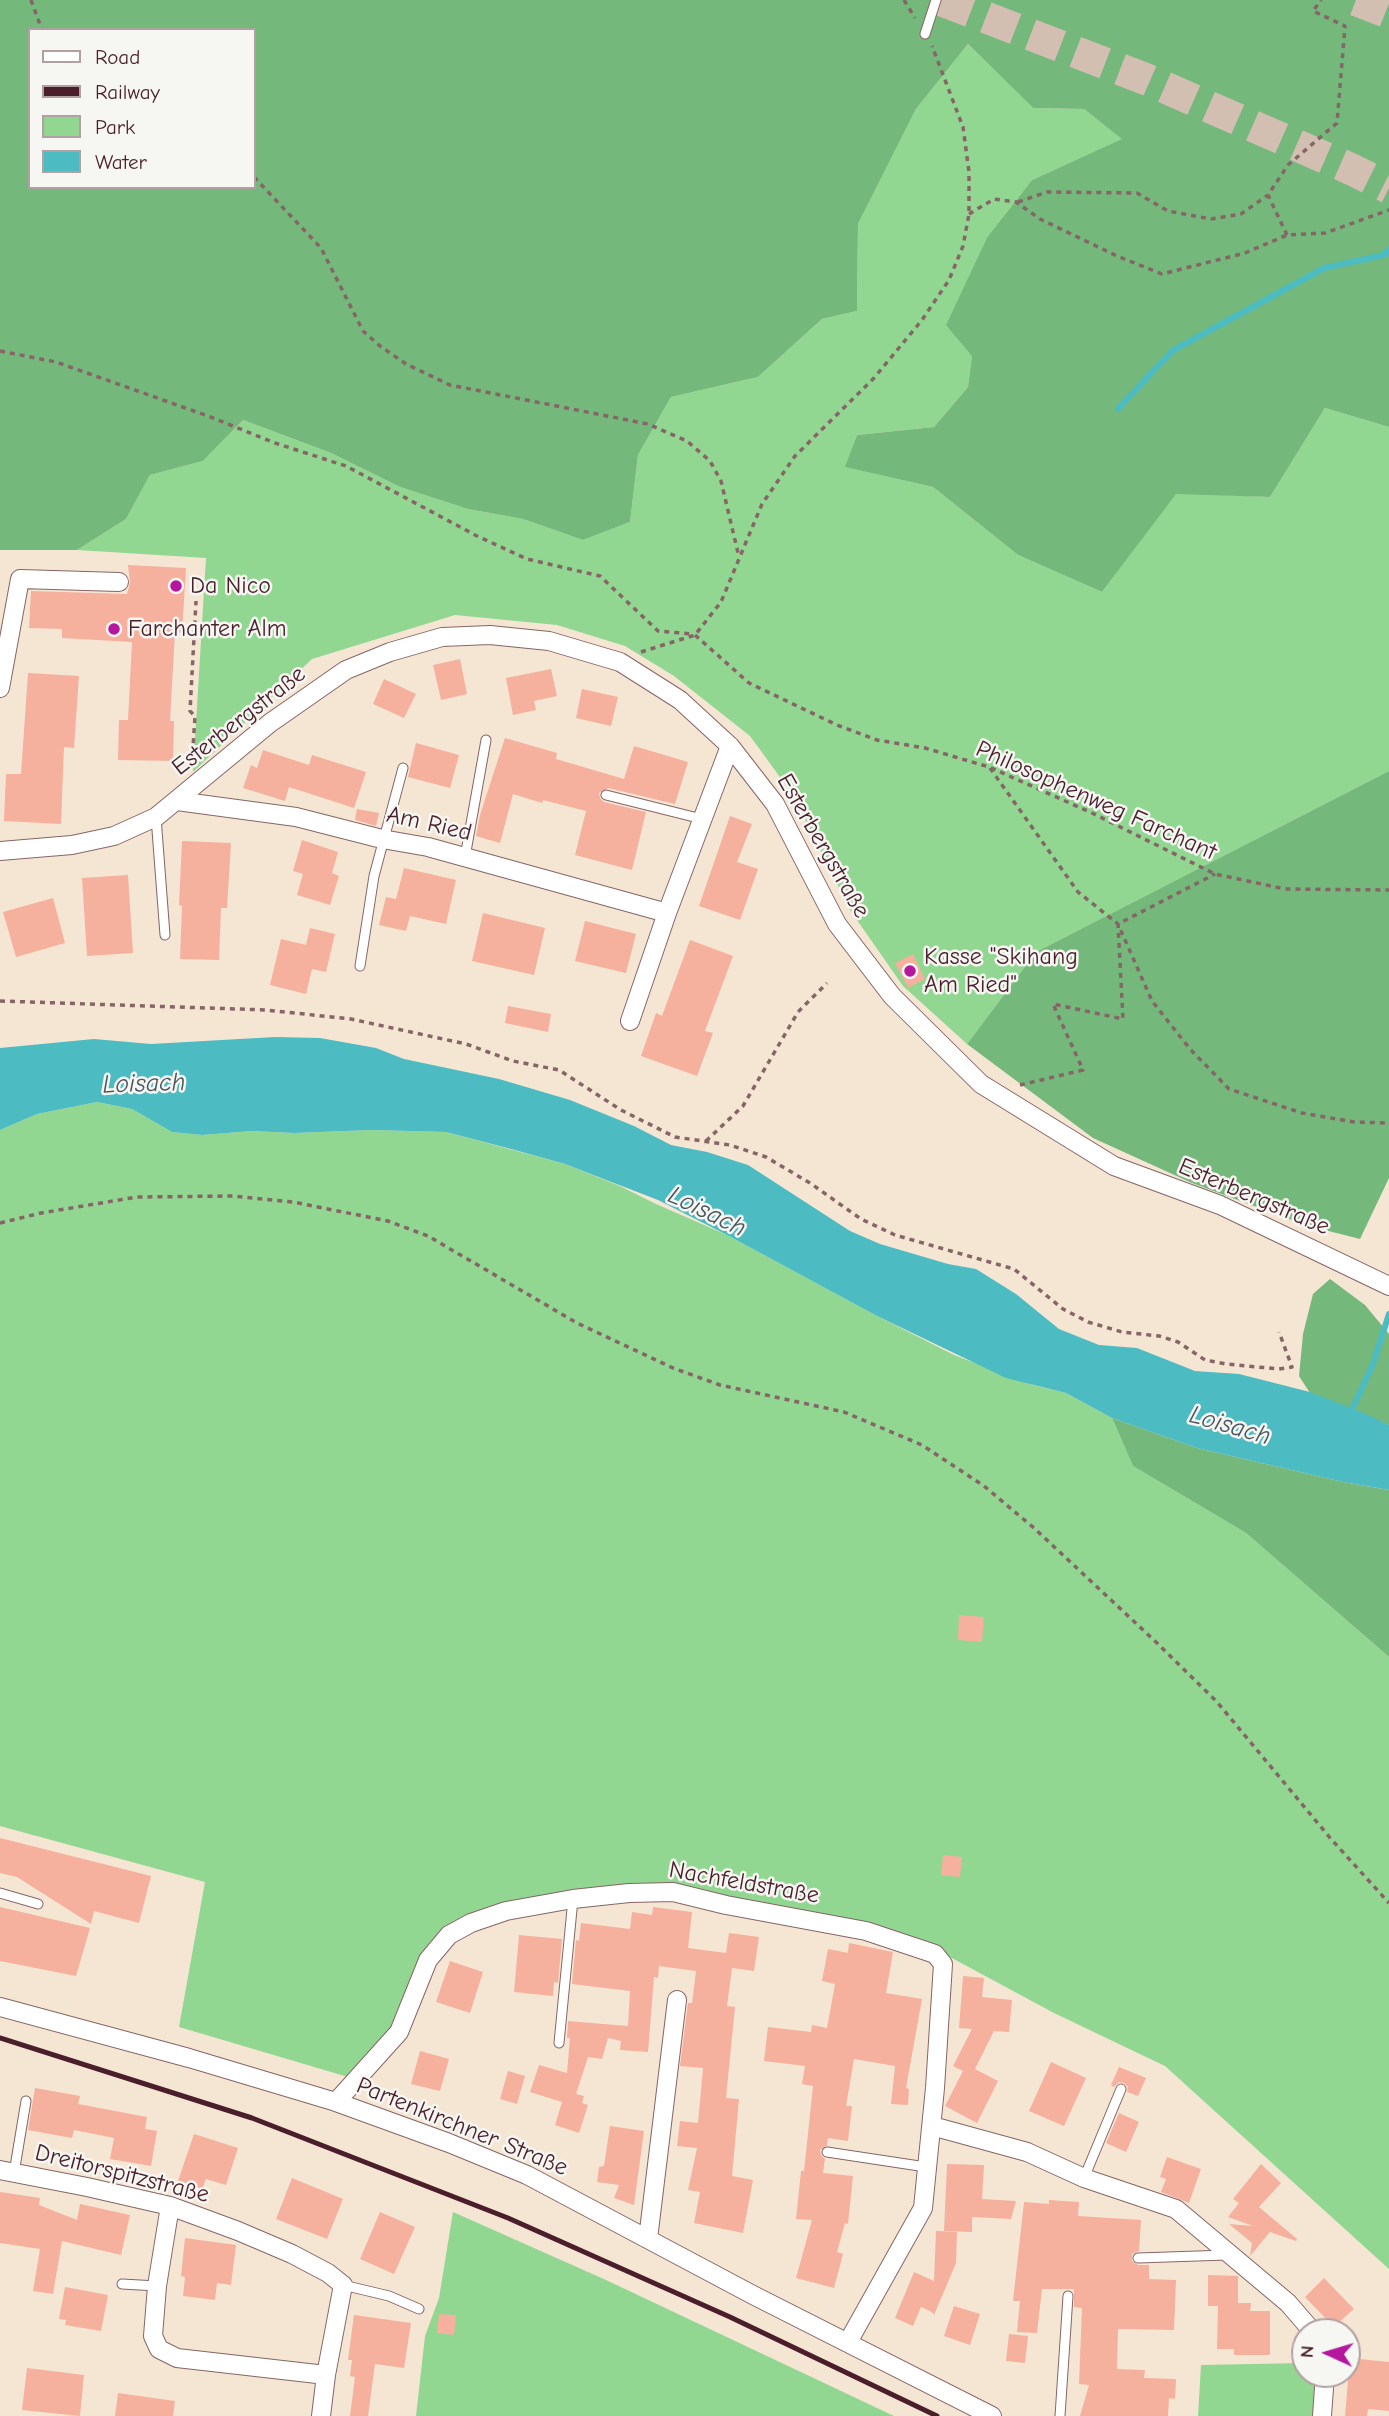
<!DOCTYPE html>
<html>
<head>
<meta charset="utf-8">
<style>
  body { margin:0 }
  #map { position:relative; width:1389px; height:2416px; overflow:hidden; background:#f5e6d4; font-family:"Comic Neue",sans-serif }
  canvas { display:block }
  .legend { position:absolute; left:28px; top:28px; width:228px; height:161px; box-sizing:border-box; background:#f6f6f2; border:2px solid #b1a0a2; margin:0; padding:9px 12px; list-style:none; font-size:21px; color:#4a1f2b }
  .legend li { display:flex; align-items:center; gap:14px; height:35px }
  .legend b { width:35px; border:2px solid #b1a0a2 }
  .north { position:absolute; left:1291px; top:2318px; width:70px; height:70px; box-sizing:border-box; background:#f6f6f2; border:2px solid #b1a0a2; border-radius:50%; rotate:274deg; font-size:19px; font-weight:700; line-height:28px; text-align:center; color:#4a1f2b }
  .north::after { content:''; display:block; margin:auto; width:24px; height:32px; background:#b5179e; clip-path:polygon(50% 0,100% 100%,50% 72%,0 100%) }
</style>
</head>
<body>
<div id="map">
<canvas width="1389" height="2416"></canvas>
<ul class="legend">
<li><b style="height:9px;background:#fff"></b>Road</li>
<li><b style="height:9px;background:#4a1f2b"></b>Railway</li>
<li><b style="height:19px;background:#91d791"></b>Park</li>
<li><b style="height:19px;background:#4dbbc2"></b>Water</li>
</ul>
<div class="north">N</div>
</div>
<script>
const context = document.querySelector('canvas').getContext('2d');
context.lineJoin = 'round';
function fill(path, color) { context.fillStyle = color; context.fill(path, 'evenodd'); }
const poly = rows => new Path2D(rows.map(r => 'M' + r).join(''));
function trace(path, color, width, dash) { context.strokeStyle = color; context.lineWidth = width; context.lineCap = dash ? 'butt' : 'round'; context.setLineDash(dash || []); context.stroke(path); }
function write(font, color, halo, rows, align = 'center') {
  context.font = font + ' "Comic Neue",sans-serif'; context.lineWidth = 5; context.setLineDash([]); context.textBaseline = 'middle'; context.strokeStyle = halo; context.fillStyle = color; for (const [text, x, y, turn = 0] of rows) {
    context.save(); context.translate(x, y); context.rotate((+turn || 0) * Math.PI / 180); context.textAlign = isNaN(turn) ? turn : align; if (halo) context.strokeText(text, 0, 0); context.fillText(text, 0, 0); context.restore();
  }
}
fill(poly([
  [968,44,1033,108,1084,109,1123,139,1032,180,988,236,968,387,934,427,857,435,846,467,933,487,1018,555,1102,592,1176,493,1270,497,1325,408,1389,427,1389,771,1036,952,967,1044,903,986,850,910,793,795,750,736,674,676,625,646,557,625,455,615,312,659,193,772,206,558,77,550,126,519,150,475,203,461,243,420,331,453,400,487,468,509,523,519,583,540,630,522,638,455,671,397,758,377,822,319,857,311,858,224,916,109],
  [97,1102,132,1109,172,1132,202,1135,252,1131,294,1133,372,1130,446,1132,565,1164,620,1186,656,1204,727,1235,877,1316,954,1355,1033,1385,1066,1393,1112,1418,1133,1466,1246,1533,1389,1657,1389,2269,1165,2066,1054,2013,950,1957,939,1946,864,1923,673,1885,449,1929,395,2023,348,2077,179,2027,205,1882,0,1826,0,1130,37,1114],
  [453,2212,606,2280,894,2416,416,2416,425,2336,439,2298],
  [1305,2363,1305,2374,1317,2374,1313,2416,1198,2416,1201,2365]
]), '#91d791');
fill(poly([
  [0,0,1389,0,1389,427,1325,408,1270,497,1176,494,1102,592,1018,555,933,487,845,467,857,435,934,427,968,387,972,356,946,325,988,236,1032,180,1122,139,1084,109,1033,108,968,44,916,109,858,224,857,311,822,319,758,377,671,397,638,455,630,522,583,540,523,519,468,509,400,487,331,453,243,420,203,461,150,475,126,519,77,550,0,550],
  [30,30,254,30,254,187,30,187],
  [1389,771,1389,1178,1360,1239,1305,1225,1192,1183,1093,1138,967,1044,1036,952],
  [1330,1279,1365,1305,1389,1334,1389,1425,1310,1393,1299,1376,1303,1334,1313,1294],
  [1112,1418,1197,1448,1343,1482,1389,1490,1389,1657,1246,1533,1133,1466]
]), '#74b87b');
fill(poly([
  [275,1037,320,1038,376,1048,404,1059,499,1079,570,1100,634,1126,671,1145,707,1152,748,1165,850,1231,880,1244,948,1264,976,1269,1016,1294,1059,1329,1099,1345,1137,1348,1195,1371,1239,1374,1310,1392,1366,1414,1389,1425,1389,1490,1343,1482,1197,1448,1112,1418,1066,1393,1006,1378,877,1316,727,1235,658,1200,565,1164,511,1149,446,1132,372,1130,294,1133,252,1131,202,1135,172,1132,132,1109,97,1102,37,1114,0,1130,0,1048,94,1039,151,1044]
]), '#4dbbc2');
trace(poly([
  [1118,409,1172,351,1324,268,1384,255,1389,249],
  [1349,1416,1373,1364,1389,1314]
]), '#4dbbc2', 6);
fill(poly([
  [128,565,186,568,182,633,175,632,170,721,174,721,173,761,118,760,119,720,128,720,132,642,62,638,62,629,29,628,31,591,127,594,130,583],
  [460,659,467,694,441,700,433,665],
  [551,669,557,696,534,701,536,710,513,715,506,678],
  [28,673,79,676,74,748,64,747,61,824,4,821,6,774,21,774],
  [384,679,416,694,404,718,373,704],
  [582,689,618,697,611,726,576,718],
  [505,738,557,753,556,759,624,779,634,746,688,762,675,804,608,788,599,793,600,798,604,802,646,812,632,870,575,855,586,811,543,800,542,803,513,794,500,843,476,836,480,815],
  [416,743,459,755,450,788,408,777],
  [263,750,309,765,312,755,366,772,354,808,289,787,285,801,243,788,251,765,257,768],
  [357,809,379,813,376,826,355,820],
  [730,816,752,824,737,862,758,869,740,920,699,906],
  [302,840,338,852,332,873,339,876,330,905,297,895,303,874,293,871],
  [182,841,231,843,227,908,221,908,219,960,180,959,182,906,179,905],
  [404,868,456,880,446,924,410,916,406,931,379,925,386,897,396,899],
  [128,875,133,953,87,956,82,878],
  [53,898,65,943,16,957,3,912],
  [483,913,545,928,534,975,472,961],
  [585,921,636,934,626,973,575,961],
  [310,928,335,934,326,972,312,969,306,994,270,985,281,939,306,945],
  [690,940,733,956,705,1031,713,1033,697,1076,641,1056,656,1013,662,1016],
  [913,954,925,979,908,988,895,963],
  [508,1006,551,1014,548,1032,505,1023],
  [959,1615,984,1617,982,1642,958,1640],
  [0,1838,151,1876,139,1923,94,1911,91,1924,17,1877,0,1873],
  [943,1855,962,1857,960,1877,941,1875],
  [0,1907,90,1928,76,1976,0,1961],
  [653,1907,692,1912,688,1948,726,1953,729,1933,759,1937,754,1971,732,1968,727,2006,735,2007,726,2098,739,2099,732,2176,753,2180,743,2233,694,2223,700,2192,688,2190,697,2148,677,2146,680,2121,698,2123,703,2068,680,2066,688,2003,692,2003,696,1971,659,1966,658,1978,654,1977,648,2052,620,2050,621,2041,608,2038,602,2059,588,2057,576,2094,584,2096,582,2103,588,2105,579,2133,555,2125,562,2102,530,2092,539,2065,567,2073,570,2038,567,2038,568,2021,628,2026,630,1991,572,1984,576,1940,579,1941,581,1923,630,1929,632,1912,652,1915],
  [519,1935,562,1939,558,1983,554,1982,553,1996,514,1992],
  [849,1943,893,1952,886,1993,922,1999,906,2088,909,2089,908,2105,891,2104,895,2066,854,2059,846,2106,852,2106,848,2141,828,2138,827,2145,820,2150,821,2155,825,2159,823,2173,853,2176,848,2224,845,2223,837,2252,843,2254,834,2288,796,2278,812,2220,796,2219,801,2171,804,2171,813,2086,802,2084,805,2066,764,2061,768,2027,811,2032,812,2025,827,2028,835,1984,822,1981,828,1949,848,1953],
  [450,1961,483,1972,470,2013,436,2002],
  [963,1976,984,1978,982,1997,1012,2000,1009,2032,994,2031,975,2069,998,2081,977,2123,945,2106,963,2071,953,2066,972,2029,959,2028],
  [420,2051,449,2059,440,2091,411,2084],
  [1051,2062,1086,2078,1064,2126,1029,2111],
  [1119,2067,1146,2078,1138,2096,1127,2092,1128,2087,1124,2083,1119,2082,1114,2087,1111,2085],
  [508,2071,525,2076,517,2104,500,2099],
  [35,2088,80,2096,78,2104,147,2117,145,2129,157,2131,151,2166,110,2159,114,2138,74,2130,72,2138,28,2130],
  [1119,2113,1139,2122,1126,2152,1106,2143],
  [610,2126,644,2131,634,2205,614,2198,619,2185,597,2182,599,2167,604,2166],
  [194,2134,238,2148,226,2185,206,2179,202,2189,178,2181],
  [1167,2157,1201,2169,1189,2203,1161,2192,1166,2179,1160,2177],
  [947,2164,984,2165,982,2199,1016,2201,1011,2219,972,2217,972,2232,944,2231],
  [1261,2164,1281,2183,1259,2207,1297,2239,1296,2241,1270,2232,1250,2256,1252,2243,1229,2224,1253,2226,1228,2217,1239,2203,1233,2199],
  [292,2178,343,2199,327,2239,276,2219],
  [0,2192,40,2198,39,2205,77,2220,80,2204,130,2215,121,2255,62,2241,53,2294,33,2291,40,2249,0,2243],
  [1049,2200,1079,2202,1078,2216,1141,2220,1139,2251,1132,2254,1132,2261,1138,2265,1149,2265,1149,2279,1176,2280,1174,2330,1118,2329,1117,2369,1145,2370,1144,2378,1176,2379,1175,2399,1169,2398,1168,2416,1080,2416,1089,2385,1079,2384,1082,2308,1074,2307,1074,2289,1042,2289,1037,2333,1017,2332,1020,2301,1013,2301,1024,2202,1049,2204],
  [380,2212,415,2227,394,2274,360,2259],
  [936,2231,957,2232,956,2263,934,2315,932,2312,921,2307,913,2326,895,2318,914,2272,934,2281],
  [185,2238,236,2245,231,2285,217,2283,215,2300,183,2296,185,2277,181,2276],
  [1208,2275,1238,2276,1238,2303,1251,2303,1250,2311,1270,2311,1270,2355,1234,2355,1234,2349,1217,2349,1218,2306,1208,2306],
  [1324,2278,1354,2309,1337,2324,1331,2324,1305,2297],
  [65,2287,108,2295,101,2331,65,2325,66,2320,59,2319],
  [954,2306,980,2314,970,2345,944,2336],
  [439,2314,456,2315,454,2335,437,2333],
  [354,2315,411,2323,404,2368,375,2364,368,2416,350,2416,355,2377,350,2376,352,2360,348,2360],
  [1009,2334,1028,2336,1025,2363,1006,2361],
  [1350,2358,1389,2362,1389,2411,1368,2409,1367,2416,1345,2416],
  [27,2368,84,2375,80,2416,22,2410],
  [118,2393,175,2401,173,2416,115,2416]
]), '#f6b09e');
trace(poly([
  [941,0,1148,80,1353,170,1389,188],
  [1356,0,1389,13]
]), '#d3beb2', 32, [32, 16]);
const lane = poly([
  [925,34,936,0],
  [606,795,702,819],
  [156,817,165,935],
  [465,857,486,740],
  [360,966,374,876,403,768],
  [0,1893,38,1904],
  [559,2043,573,1899],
  [827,2152,926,2167],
  [14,2173,26,2101],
  [1084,2178,1121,2089],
  [1138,2258,1227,2255],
  [122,2284,157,2286],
  [343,2285,389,2296,419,2309],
  [1060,2416,1068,2296]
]);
const street = poly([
  [0,688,20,579,119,582],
  [177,801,296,817,382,839,428,847,667,913],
  [0,851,72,845,114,836,156,817,270,723,346,670,390,652,442,637,490,635,549,641,620,662,680,700,730,746,775,804,837,924,892,996,981,1084,1114,1166,1220,1205,1389,1286],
  [630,1021,667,913,730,746],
  [0,2007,189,2058,336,2102,449,2143,527,2175,753,2295,992,2416],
  [336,2102,399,2032,428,1960,449,1935,471,1923,506,1911,573,1899,629,1893,673,1892,726,1905,866,1931,935,1954,943,1964,935,2088,923,2208,848,2342],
  [932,2126,1027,2152,1084,2178,1176,2209,1288,2303,1313,2332],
  [0,2170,87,2187,170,2206,238,2231,292,2254,328,2273,343,2285,326,2375],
  [170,2206,157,2286,153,2336,159,2349,177,2358,326,2375,321,2416],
  [648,2239,677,2000],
  [1322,2416,1325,2374]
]);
trace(lane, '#866566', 11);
trace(street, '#866566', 20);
trace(poly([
  [31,0,42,30],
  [904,0,915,18],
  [254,177,321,248,363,331,380,346,406,364,450,385,648,424,687,441,710,461,721,481,739,557],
  [1018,202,1047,192,1137,193,1168,211,1211,219,1241,214,1268,195],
  [969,214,994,199,1016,202,1040,219,1117,256,1162,274,1245,253,1287,235,1325,233,1389,210],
  [1287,235,1268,195,1288,165,1337,123,1345,26,1313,11,1321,0],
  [0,351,56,362,208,416,275,443,346,466,477,536,527,559,600,576,658,631,693,634],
  [695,635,749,683,837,725,877,740,925,748,989,767,1092,813,1215,874,1285,889,1389,890],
  [641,652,695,635,721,602,762,504,795,456,874,378,922,320,949,280,963,246,969,214,969,172,963,127,932,46],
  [192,763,195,716,190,711,196,601],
  [990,768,1078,892,1118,924,1152,1001,1190,1049,1229,1089,1302,1113,1354,1122,1389,1123],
  [0,1001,266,1010,351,1019,466,1044,513,1061,559,1070,621,1110,675,1137,730,1145,766,1157,810,1183,861,1219,895,1235,1014,1269,1063,1309,1088,1322,1122,1332,1159,1336,1178,1342,1205,1360,1226,1364,1279,1369,1292,1367,1279,1332],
  [1020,1085,1083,1070,1053,1004,1123,1019,1118,924,1215,874],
  [706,1141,743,1106,798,1012,827,983],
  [0,1223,41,1213,137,1197,233,1196,293,1202,388,1221,428,1236,577,1323,673,1368,720,1385,844,1412,922,1445,984,1486,1034,1528,1157,1643,1217,1702,1331,1839,1389,1903]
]), '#866566', 3.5, [5, 5]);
trace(lane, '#fff', 9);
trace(street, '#fff', 18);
trace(poly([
  [0,2038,252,2118,508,2218,730,2317,937,2416]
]), '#4a1f2b', 5);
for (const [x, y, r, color] of [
  [176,586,7,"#b5179e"],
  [114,629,7,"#b5179e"],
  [910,971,7,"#b5179e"]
]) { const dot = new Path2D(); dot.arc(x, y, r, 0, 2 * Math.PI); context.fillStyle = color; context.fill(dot); trace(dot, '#f6f6f2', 2.5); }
write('24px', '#4a1f2b', '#f6f6f2', [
  ["Da Nico",190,586],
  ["Farchanter Alm",128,629],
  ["Kasse \"Skihang",924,957],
  ["Am Ried\"",924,985]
], 'left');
write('24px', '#4a1f2b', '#f6f6f2', [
  ["Esterbergstraße",239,721,-38],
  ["Philosophenweg Farchant",1096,801,24],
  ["Am Ried",429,824,13],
  ["Esterbergstraße",823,846,60],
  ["Esterbergstraße",1254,1197,23],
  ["Nachfeldstraße",744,1883,10],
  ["Partenkirchner Straße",462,2127,22],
  ["Dreitorspitzstraße",122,2174,14]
]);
write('italic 26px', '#4b5660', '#f6f6f2', [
  ["Loisach",144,1084,-2],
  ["Loisach",707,1212,26],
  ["Loisach",1230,1426,16]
]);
</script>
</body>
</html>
